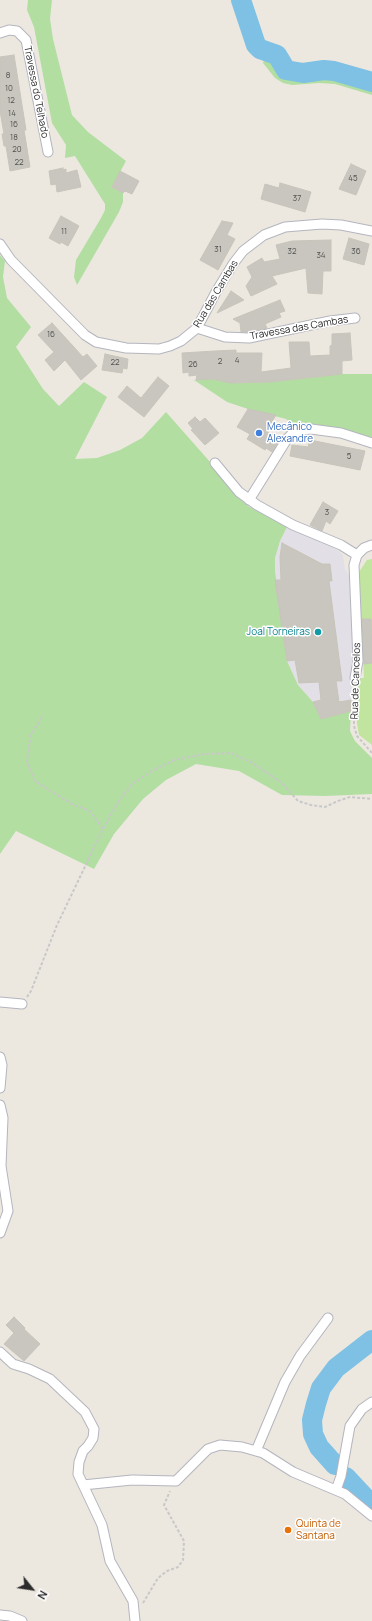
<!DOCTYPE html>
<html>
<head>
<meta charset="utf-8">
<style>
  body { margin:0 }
  #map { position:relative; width:372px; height:1621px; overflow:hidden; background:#ece8e0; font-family:Manrope,sans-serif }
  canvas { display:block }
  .north { position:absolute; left:12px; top:1569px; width:40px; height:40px; -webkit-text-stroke:3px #fff; paint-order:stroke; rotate:120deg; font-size:11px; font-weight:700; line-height:16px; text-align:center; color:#2c2c2c }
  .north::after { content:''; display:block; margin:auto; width:14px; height:18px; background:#2c2c2c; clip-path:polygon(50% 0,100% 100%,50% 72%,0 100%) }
</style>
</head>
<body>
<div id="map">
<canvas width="372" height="1621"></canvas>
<div class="north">N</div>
</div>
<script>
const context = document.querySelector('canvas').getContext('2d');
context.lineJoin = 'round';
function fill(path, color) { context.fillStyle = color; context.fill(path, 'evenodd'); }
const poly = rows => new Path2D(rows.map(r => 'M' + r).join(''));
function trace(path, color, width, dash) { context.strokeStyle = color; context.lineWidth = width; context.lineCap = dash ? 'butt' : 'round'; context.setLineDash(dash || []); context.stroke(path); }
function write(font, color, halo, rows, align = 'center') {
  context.font = font + ' Manrope,sans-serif'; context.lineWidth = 3; context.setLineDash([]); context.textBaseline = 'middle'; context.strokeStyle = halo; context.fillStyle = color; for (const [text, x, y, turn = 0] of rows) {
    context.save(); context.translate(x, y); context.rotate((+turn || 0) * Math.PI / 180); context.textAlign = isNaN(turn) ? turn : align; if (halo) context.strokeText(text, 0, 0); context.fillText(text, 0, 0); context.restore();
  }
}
fill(poly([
  [287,527,327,544,336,549,343,555,345,569,349,575,354,654,351,700,321,719,313,702,298,685,287,661,275,571,275,558,280,541]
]), '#e2e0e6');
fill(poly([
  [28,0,52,0,50,19,53,39,72,115,88,132,126,161,112,187,123,193,123,202,119,212,77,285,74,277,76,260,101,218,105,210,105,204,75,156,65,158,66,145,52,123,34,27,27,10],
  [266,54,276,59,280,68,284,73,292,76,333,74,369,83,372,85,372,95,335,84,319,83,292,85,283,83,275,78,263,63],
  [0,255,5,261,3,277,7,298,31,327,16,347,43,389,59,406,84,382,107,397,75,459,97,458,120,450,142,438,166,412,211,463,235,494,248,506,287,527,280,541,275,558,275,571,287,661,298,685,313,702,321,719,351,711,350,731,355,741,372,758,372,794,325,796,282,795,239,771,196,764,166,780,143,799,114,834,94,869,16,831,0,854],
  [342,374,372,374,372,438,314,424,296,427,286,419,248,409,227,402,194,380,212,379,236,383,270,382]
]), '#b2dea2');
fill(poly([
  [372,559,372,745,359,735,357,723,356,708,358,678,364,678,359,572,367,560]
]), '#c1e49f');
trace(poly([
  [241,0,256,45,260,49,277,55,286,70,303,73,324,70,334,71,372,82],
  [335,1465,319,1447,313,1434,312,1420,316,1404,321,1388,336,1368,372,1340],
  [346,1477,372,1505]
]), '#7ec1e4', 20);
const building = poly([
  [14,55,26,130,24,130,30,167,10,171,6,146,4,146,2,134,4,134,0,111,0,57,14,55],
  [351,164,366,171,356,195,339,189,351,164],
  [63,168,63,170,66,169,66,173,77,170,81,187,57,192,56,184,51,185,49,171,63,168],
  [120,171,139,181,132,194,125,191,123,193,112,187,120,171],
  [280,183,311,192,305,212,261,199,265,184,279,188,280,183],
  [61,216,79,226,68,246,61,242,60,244,49,238,61,216],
  [222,221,233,223,227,235,235,239,218,270,200,260,222,221],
  [349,238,369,244,364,265,343,259,349,238],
  [331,240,331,271,323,271,322,294,308,293,306,268,272,276,277,284,251,296,246,286,252,277,247,267,262,258,264,262,280,259,276,245,292,241,331,240],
  [231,291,244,300,217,313,231,291],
  [280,300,285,311,279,313,281,317,265,324,267,328,248,332,241,332,240,323,233,319,280,300],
  [52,323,83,357,87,354,97,366,81,380,65,360,54,371,45,360,54,352,38,335,52,323],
  [350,333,352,360,342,361,342,374,270,382,231,383,212,379,196,380,197,375,189,376,189,372,183,373,182,353,215,351,236,350,236,353,262,353,261,372,291,368,289,342,309,342,310,356,330,355,330,346,332,345,332,334,350,333],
  [105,354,128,359,127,369,123,368,122,373,102,370,105,354],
  [158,377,169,386,144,417,118,397,127,386,141,398,158,377],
  [248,409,276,415,268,428,270,429,268,432,280,439,272,452,266,448,265,450,247,439,250,434,237,427,248,409],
  [195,417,200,422,205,418,219,433,205,445,191,430,193,429,188,423,195,417],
  [310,440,365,451,360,470,290,456,292,445,308,447,310,440],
  [323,502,338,511,330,524,326,521,322,531,310,525,323,502],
  [282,543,322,564,330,564,332,581,329,581,342,681,336,681,339,702,351,700,351,711,321,719,313,702,321,700,319,682,299,683,295,660,287,661,275,580,281,580,280,557,282,543],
  [362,619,371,619,372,663,364,664,362,619],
  [14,1317,25,1328,24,1329,40,1344,24,1361,4,1344,14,1333,6,1325,14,1317]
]);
fill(building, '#c8c6be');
trace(building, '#c8c4ba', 1);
const street = poly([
  [0,33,9,30,17,31,26,40,48,152],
  [0,244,11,260,85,335,96,342,126,348,159,349,170,346,181,341,197,328,216,292,233,264,243,251,264,235,285,227,322,224,341,225,372,231],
  [197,328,225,337,249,338,330,321,355,318],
  [215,463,239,492,257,505,293,525,341,545,357,555],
  [249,500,287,439,293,433,301,430,311,429,341,433,372,443],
  [355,678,358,661,354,565,357,555,364,548,372,545],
  [0,1002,22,1004],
  [0,1057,2,1065,0,1088],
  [0,1105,3,1118,1,1166,8,1211,0,1233],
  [0,1352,13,1364,29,1369,50,1379,85,1412,94,1429,93,1438,88,1446,83,1451,79,1462,78,1474,102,1525,110,1561,133,1601,135,1621],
  [256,1451,285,1382,300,1356,328,1318],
  [83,1485,132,1480,176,1481,208,1449,220,1445,242,1447,263,1453,293,1472,345,1494,372,1516],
  [336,1490,341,1476,350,1426,362,1409,372,1402],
  [0,1615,10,1616,22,1621]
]);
trace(street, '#b4b5be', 11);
trace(poly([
  [354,686,354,726,357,736,372,753],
  [103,829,118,802,132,784,150,772,174,760,204,754,230,753,251,762,282,783,298,801,311,805,325,807,338,801,350,797,372,799],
  [27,997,31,991,57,925,103,829,90,811,72,804,35,781,27,761,31,735,43,715],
  [143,1603,158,1578,167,1571,178,1567,183,1560,184,1541,164,1505,170,1491]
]), '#c8c8c8', 2, [3, 2]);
trace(street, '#fff', 9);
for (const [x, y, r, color] of [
  [259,433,4,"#3f7fe0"],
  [318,632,4,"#0f9aa8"],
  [288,1530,4,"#e8710a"]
]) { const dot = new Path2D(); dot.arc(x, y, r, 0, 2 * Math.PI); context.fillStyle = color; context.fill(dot); trace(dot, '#fff', 1.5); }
write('8px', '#535250', null, [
  ["8",8,76],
  ["10",9,89],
  ["12",11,101],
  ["14",12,114],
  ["16",14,125],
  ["18",14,138],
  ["20",17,150],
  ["22",19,163],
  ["45",353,179],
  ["37",297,199],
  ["11",64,232],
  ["31",218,250],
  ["32",292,252],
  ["36",356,252],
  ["34",321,256],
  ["16",51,335],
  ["4",237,361],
  ["2",220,362],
  ["22",115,363],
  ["26",193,365],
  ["5",349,457],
  ["3",327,513]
]);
write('10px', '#2c2c2c', '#fff', [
  ["Travessa do Telhado",36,92,79],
  ["Rua das Cambas",216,294,-59],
  ["Travessa das Cambas",299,328,-10],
  ["Rua de Cancelos",356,681,-88]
]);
write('10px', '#366cbe', '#fff', [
  ["Mecânico",267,427],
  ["Alexandre",267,439]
], 'left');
write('10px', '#0d838f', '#fff', [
  ["Joal Torneiras",310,632]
], 'right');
write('10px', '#c56008', '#fff', [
  ["Quinta de",296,1524],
  ["Santana",296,1536]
], 'left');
</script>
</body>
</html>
